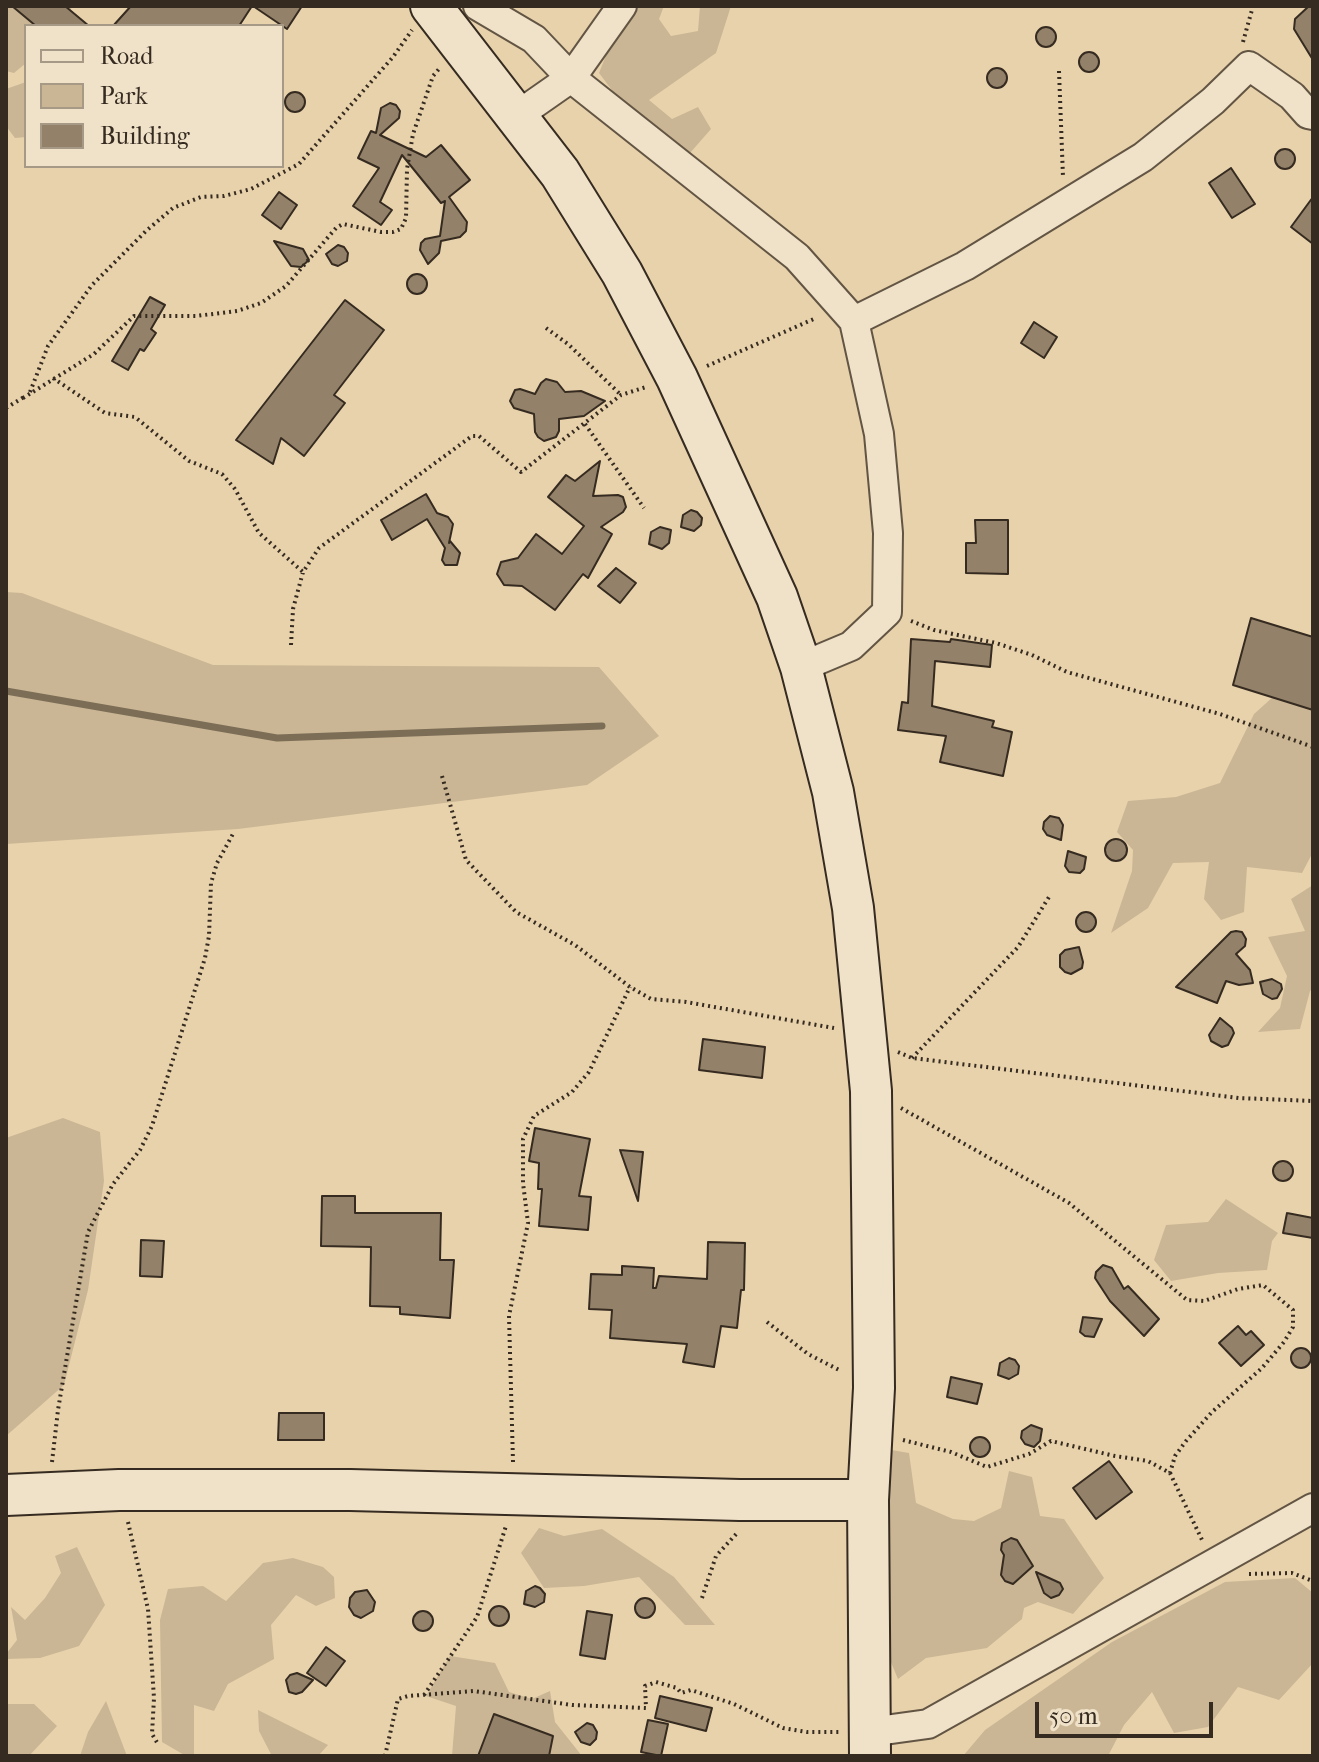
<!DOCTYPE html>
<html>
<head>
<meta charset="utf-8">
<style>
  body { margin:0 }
  #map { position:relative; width:1319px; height:1762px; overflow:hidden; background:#e8d2ac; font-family:"IM FELL French Canon",serif }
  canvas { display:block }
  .frame { position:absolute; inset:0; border:8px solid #362b20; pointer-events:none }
  .legend { position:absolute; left:24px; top:24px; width:260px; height:144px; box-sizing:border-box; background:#f0e2c9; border:2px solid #a69985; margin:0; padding:10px 14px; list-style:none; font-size:24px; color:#362b20 }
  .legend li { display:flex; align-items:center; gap:16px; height:40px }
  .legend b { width:40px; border:2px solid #a69985 }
  .scale { position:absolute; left:1035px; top:1702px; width:178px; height:36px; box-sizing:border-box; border:4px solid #362b20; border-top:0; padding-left:10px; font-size:24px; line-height:28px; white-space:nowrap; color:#362b20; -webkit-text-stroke:6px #f0e2c9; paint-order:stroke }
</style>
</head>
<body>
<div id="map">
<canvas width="1319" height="1762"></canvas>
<div class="frame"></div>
<ul class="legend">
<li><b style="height:10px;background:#f0e2c9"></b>Road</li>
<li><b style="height:22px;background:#cab694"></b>Park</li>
<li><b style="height:22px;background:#938269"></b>Building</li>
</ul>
<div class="scale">50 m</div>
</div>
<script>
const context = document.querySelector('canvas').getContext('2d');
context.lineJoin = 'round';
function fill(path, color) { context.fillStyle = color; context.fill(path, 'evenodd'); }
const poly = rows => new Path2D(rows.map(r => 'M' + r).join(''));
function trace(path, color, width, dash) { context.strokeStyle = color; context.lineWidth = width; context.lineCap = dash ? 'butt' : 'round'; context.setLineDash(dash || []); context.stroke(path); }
fill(poly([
  [6,6,73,6,58,26,26,26,26,63,14,73,6,71],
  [632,6,664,6,659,19,671,36,698,31,700,6,731,6,716,53,649,100,672,119,698,107,711,129,690,153,627,110,599,73,615,33],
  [26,82,26,137,15,138,6,126,6,89],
  [6,592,22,593,213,665,599,667,659,736,587,785,238,829,6,844],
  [1303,670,1313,673,1313,852,1302,873,1247,867,1244,912,1221,920,1204,899,1209,862,1173,863,1148,908,1111,933,1132,871,1133,850,1117,832,1128,801,1176,797,1220,783,1254,714],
  [1313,885,1313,988,1310,991,1300,1029,1258,1032,1280,1008,1287,976,1268,937,1305,931,1291,899],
  [63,1118,100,1132,104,1181,88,1290,64,1385,6,1436,6,1138],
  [1226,1199,1278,1233,1272,1241,1267,1270,1218,1273,1171,1281,1154,1260,1166,1225,1208,1222],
  [874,1447,909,1453,916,1503,953,1519,974,1521,1001,1508,1009,1471,1032,1477,1040,1516,1064,1519,1104,1578,1073,1614,1038,1602,1024,1608,1022,1619,987,1648,926,1658,898,1679,877,1629],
  [539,1528,564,1536,602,1529,674,1577,715,1625,685,1625,639,1577,584,1586,544,1588,521,1553],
  [77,1547,105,1605,79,1646,40,1658,6,1659,6,1654,17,1640,11,1607,25,1620,45,1598,61,1573,55,1556],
  [293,1558,323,1567,334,1577,335,1598,316,1606,296,1595,271,1625,274,1659,228,1684,214,1711,194,1705,194,1756,186,1756,162,1742,160,1620,168,1589,203,1586,226,1601,263,1563],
  [1295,1578,1313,1593,1313,1663,1279,1700,1238,1687,1208,1727,1174,1733,1152,1692,1124,1725,1108,1756,963,1756,985,1730,1112,1642,1225,1582],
  [450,1656,495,1663,509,1692,532,1699,550,1691,555,1722,582,1756,452,1756,456,1706,426,1696],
  [106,1701,127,1756,80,1756,88,1732],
  [6,1704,34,1704,57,1726,29,1756,6,1756],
  [258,1710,328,1745,318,1756,272,1756,259,1731]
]), '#cab694');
trace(poly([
  [6,691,277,738,602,726]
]), '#7c6d57', 7);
const building = poly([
  [12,6,65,6,89,26,36,26,12,6],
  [131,6,252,6,239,26,113,26,131,6],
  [253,6,302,6,287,29,253,6],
  [1309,6,1313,6,1313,60,1294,29,1295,19,1309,6],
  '1036 37a10 10 0 1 1 20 0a10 10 0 1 1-20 0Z',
  '1079 62a10 10 0 1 1 20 0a10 10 0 1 1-20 0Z',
  '987 78a10 10 0 1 1 20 0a10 10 0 1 1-20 0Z',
  '285 102a10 10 0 1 1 20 0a10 10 0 1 1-20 0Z',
  [390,103,396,105,400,111,399,118,380,135,426,157,441,145,470,180,449,197,467,222,466,231,460,237,441,241,439,253,428,264,420,250,421,243,425,239,440,236,445,201,441,203,402,155,380,202,392,210,381,225,353,206,379,168,358,158,371,131,376,133,381,108,390,103],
  '1275 159a10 10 0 1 1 20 0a10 10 0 1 1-20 0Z',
  [1231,168,1255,204,1232,218,1209,183,1231,168],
  [279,192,297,205,281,229,262,215,279,192],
  [1313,197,1313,244,1291,227,1313,197],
  [274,241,303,249,309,260,301,267,291,266,274,241],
  [338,245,344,247,348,253,347,261,338,266,332,264,326,254,338,245],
  '407 284a10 10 0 1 1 20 0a10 10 0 1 1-20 0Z',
  [150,297,165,305,151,329,156,333,144,351,140,349,128,370,112,361,150,297],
  [345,300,384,330,334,395,345,403,304,456,281,438,273,464,236,440,345,300],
  [1034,322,1057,337,1044,358,1021,343,1034,322],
  [546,379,557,382,565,392,581,391,605,401,584,416,559,419,559,431,556,437,544,441,538,437,535,432,534,414,514,408,510,401,515,390,520,389,535,394,541,383,546,379],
  [600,461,593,496,618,495,623,497,626,507,623,512,601,527,612,534,588,578,583,574,555,610,522,586,504,585,497,574,501,562,518,558,536,534,562,554,584,526,548,497,566,475,575,481,600,461],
  [426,494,437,513,448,517,453,524,449,543,450,541,460,553,457,565,445,565,442,560,445,548,427,519,392,540,381,520,426,494],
  [691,510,697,512,702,518,701,525,694,531,681,527,683,515,691,510],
  [975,520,1008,520,1008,574,966,573,966,543,976,543,975,520],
  [660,527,671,530,669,543,662,549,649,544,651,532,660,527],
  [616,568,636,583,620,603,598,586,616,568],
  [1251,618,1313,637,1313,710,1233,685,1251,618],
  [911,639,950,642,951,639,992,645,990,667,935,661,932,706,994,721,992,727,1012,732,1003,776,940,762,946,736,898,730,902,702,908,703,911,639],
  [1050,816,1059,818,1063,825,1061,840,1047,835,1043,829,1044,822,1050,816],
  '1105 850a11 11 0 1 1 22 0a11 11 0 1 1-22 0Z',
  [1068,851,1086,857,1084,869,1080,873,1069,872,1065,866,1068,851],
  '1076 922a10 10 0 1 1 20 0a10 10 0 1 1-20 0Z',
  [1236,931,1242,932,1246,939,1245,946,1236,954,1250,970,1253,983,1239,985,1226,981,1217,1003,1176,987,1231,932,1236,931],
  [1079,947,1083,962,1082,968,1071,974,1065,972,1060,967,1060,955,1065,950,1079,947],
  [1272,979,1281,984,1282,989,1277,998,1272,999,1263,994,1260,982,1272,979],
  [1220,1018,1232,1028,1234,1033,1228,1045,1222,1047,1211,1041,1209,1035,1220,1018],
  [703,1039,765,1047,762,1078,699,1070,703,1039],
  [535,1128,590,1139,579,1196,591,1197,588,1230,539,1226,542,1189,538,1189,539,1163,529,1161,535,1128],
  [620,1150,643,1152,638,1201,620,1150],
  '1273 1171a10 10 0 1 1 20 0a10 10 0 1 1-20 0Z',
  [322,1196,355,1196,355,1213,441,1213,440,1260,454,1260,450,1318,400,1314,400,1307,370,1306,371,1247,321,1246,322,1196],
  [1287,1213,1313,1218,1313,1238,1283,1233,1287,1213],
  [141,1240,164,1241,162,1277,140,1276,141,1240],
  [708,1242,745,1243,744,1290,741,1290,737,1328,721,1326,714,1367,683,1362,687,1344,610,1338,612,1310,589,1309,591,1274,622,1275,622,1266,654,1268,653,1288,656,1288,659,1276,707,1279,708,1242],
  [1103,1265,1112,1268,1124,1289,1128,1286,1159,1319,1144,1336,1110,1301,1095,1278,1096,1272,1103,1265],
  [1083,1317,1102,1319,1094,1337,1085,1336,1080,1332,1083,1317],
  [1238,1326,1246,1335,1251,1331,1264,1345,1241,1366,1219,1343,1238,1326],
  '1291 1358a10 10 0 1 1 20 0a10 10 0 1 1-20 0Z',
  [1009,1358,1015,1360,1019,1366,1018,1374,1009,1379,998,1375,1000,1363,1009,1358],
  [951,1377,982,1384,977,1404,947,1397,951,1377],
  [279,1413,324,1413,324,1440,278,1440,279,1413],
  [1031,1425,1042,1429,1040,1441,1034,1447,1025,1444,1021,1438,1022,1431,1031,1425],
  '970 1447a10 10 0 1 1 20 0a10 10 0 1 1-20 0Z',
  [1109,1461,1132,1492,1096,1519,1073,1488,1109,1461],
  [1011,1538,1017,1540,1033,1566,1013,1584,1005,1581,1001,1575,1004,1555,1001,1550,1002,1543,1011,1538],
  [1036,1572,1060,1583,1063,1589,1059,1595,1051,1598,1044,1593,1036,1572],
  [535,1586,540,1588,545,1594,544,1602,535,1607,524,1604,526,1591,535,1586],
  [367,1590,375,1602,373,1611,361,1618,354,1615,349,1607,350,1598,355,1592,367,1590],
  '635 1608a10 10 0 1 1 20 0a10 10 0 1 1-20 0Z',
  '489 1616a10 10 0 1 1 20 0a10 10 0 1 1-20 0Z',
  '413 1621a10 10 0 1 1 20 0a10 10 0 1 1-20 0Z',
  [587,1611,612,1615,605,1659,580,1655,587,1611],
  [326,1647,345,1661,326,1686,307,1673,326,1647],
  [297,1673,313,1680,302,1692,296,1694,289,1692,286,1680,290,1675,297,1673],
  [660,1696,712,1708,706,1731,655,1718,660,1696],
  [494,1714,553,1736,549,1756,478,1756,494,1714],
  [648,1720,668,1724,661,1756,641,1752,648,1720],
  [587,1723,593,1725,597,1732,596,1739,590,1745,581,1742,575,1732,587,1723]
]);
fill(building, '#938269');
trace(building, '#362b20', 2);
const street = poly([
  [478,6,534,39,571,78,797,257,854,321,879,434,888,533,887,612,851,646,801,667],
  [518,115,571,78,622,6],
  [854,321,965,266,1143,157,1213,101,1249,66,1292,96,1308,114,1313,115],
  [870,1732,928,1724,1313,1508]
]);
const secondary = poly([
  [431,6,560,173,622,273,677,378,777,597,801,667,833,792,853,908,871,1091,874,1388,868,1500,870,1756],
  [6,1495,119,1490,350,1490,740,1500,868,1500]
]);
trace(street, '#625543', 32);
trace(secondary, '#362b20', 44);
trace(poly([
  [1243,42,1253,6],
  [1059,71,1063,177],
  [546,328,568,344,621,395],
  [707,366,816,318],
  [53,378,105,413,135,417,189,461,222,474,235,489,259,533,303,572],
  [30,392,48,346,92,285,146,231,173,208,201,197,224,196,251,189,299,164,393,57,412,30],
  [23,398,94,354,134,316,196,316,237,311,261,303,286,286,336,228,343,224,381,232,393,232,401,229,406,218,407,169,413,134,433,76,439,69],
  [6,408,24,397],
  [585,424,644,508],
  [911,621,934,630,996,643,1032,655,1067,672,1220,714,1313,747],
  [291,645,293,609,303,572,319,548,472,436,479,436,521,472,621,395,646,387],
  [442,776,466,860,516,912,575,945,630,987,651,999,686,1002,834,1028],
  [898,1052,912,1058,1239,1098,1313,1101],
  [912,1058,1018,947,1049,897],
  [901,1108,1069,1203,1187,1300,1204,1301,1238,1289,1263,1285,1293,1310,1293,1327,1284,1342,1262,1368,1212,1412,1186,1441,1175,1456,1170,1473],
  [767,1322,808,1354,841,1371],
  [903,1440,951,1452,987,1467,1029,1454,1051,1441,1115,1456,1148,1461,1170,1473,1203,1542],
  [52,1462,58,1410,88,1232,113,1184,140,1150,152,1126,205,958,209,936,211,883,217,863,234,832],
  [513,1462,509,1316,528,1223,523,1183,523,1139,534,1116,572,1092,589,1072,630,987],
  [128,1522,148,1609,154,1698,152,1734,158,1744],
  [1249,1574,1292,1573,1313,1581],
  [702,1598,716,1556,738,1532],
  [424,1695,477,1617,506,1526],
  [385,1756,398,1699,408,1696,474,1691,572,1705,646,1708,645,1686,656,1682,677,1688,681,1693,691,1690,734,1704,783,1728,807,1732,840,1732]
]), '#362b20', 4, [2, 4]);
trace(street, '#f0e2c9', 28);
trace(secondary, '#f0e2c9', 40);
</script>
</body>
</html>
